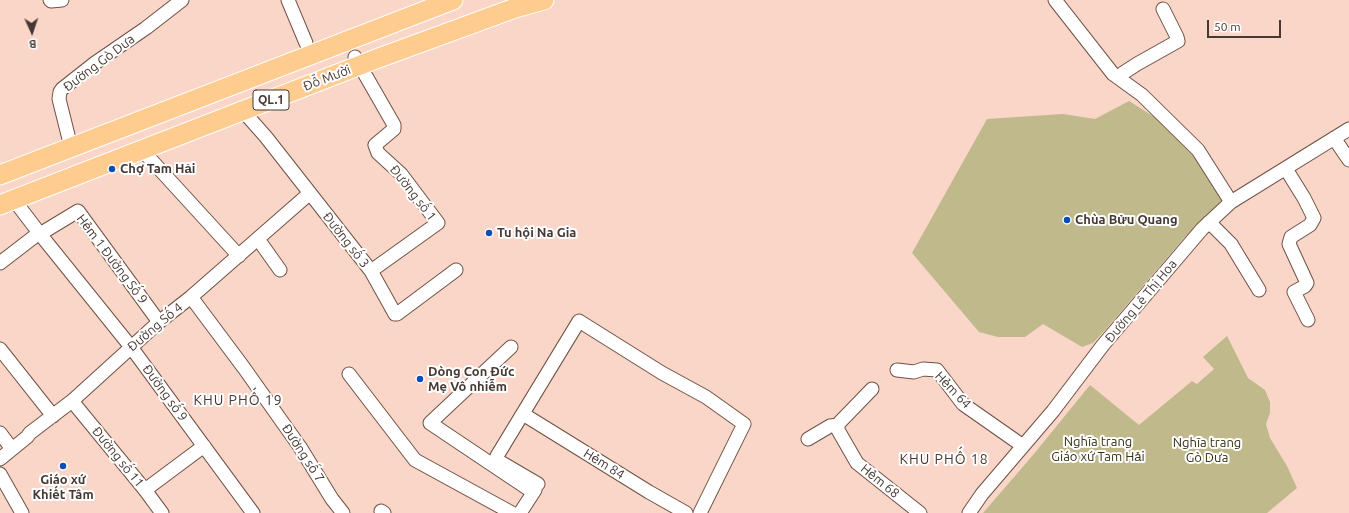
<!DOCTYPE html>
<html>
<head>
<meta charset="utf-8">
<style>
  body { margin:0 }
  #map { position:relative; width:1349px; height:513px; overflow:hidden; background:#fad6c8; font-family:Ubuntu,sans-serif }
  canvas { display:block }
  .north { position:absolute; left:12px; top:12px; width:40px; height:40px; -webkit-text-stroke:3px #fff; paint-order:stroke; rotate:177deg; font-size:11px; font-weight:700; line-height:16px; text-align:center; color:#463832 }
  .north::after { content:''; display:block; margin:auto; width:14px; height:18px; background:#463832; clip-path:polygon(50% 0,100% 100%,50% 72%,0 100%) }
  .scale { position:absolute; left:1207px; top:20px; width:74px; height:18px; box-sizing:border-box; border:2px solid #463832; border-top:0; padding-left:5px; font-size:12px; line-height:14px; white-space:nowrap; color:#463832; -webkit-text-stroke:3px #fff; paint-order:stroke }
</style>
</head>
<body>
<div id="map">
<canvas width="1349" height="513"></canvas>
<div class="north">B</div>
<div class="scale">50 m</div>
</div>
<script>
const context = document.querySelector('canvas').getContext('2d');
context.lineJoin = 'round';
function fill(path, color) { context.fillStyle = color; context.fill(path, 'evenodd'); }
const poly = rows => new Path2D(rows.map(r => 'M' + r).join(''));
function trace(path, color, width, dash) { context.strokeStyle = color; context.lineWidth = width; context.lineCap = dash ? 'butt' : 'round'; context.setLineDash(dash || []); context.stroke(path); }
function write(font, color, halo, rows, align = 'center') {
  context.font = font + ' Ubuntu,sans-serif'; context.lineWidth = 4; context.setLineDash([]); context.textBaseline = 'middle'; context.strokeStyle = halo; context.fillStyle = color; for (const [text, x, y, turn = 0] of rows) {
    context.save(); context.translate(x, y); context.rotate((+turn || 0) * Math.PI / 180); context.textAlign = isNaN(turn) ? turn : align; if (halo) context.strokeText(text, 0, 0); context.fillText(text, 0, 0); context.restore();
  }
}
fill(poly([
  [1129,101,1159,120,1197,160,1223,202,1184,238,1106,329,1093,343,1082,347,1043,324,1025,337,998,337,979,332,912,253,987,119,1063,114,1095,119],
  [1227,336,1248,378,1265,390,1270,402,1270,413,1266,424,1270,438,1287,466,1297,488,1267,513,983,513,1033,455,1090,385,1139,425,1192,381,1197,384,1214,369,1203,357]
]), '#c0b98c');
const minor = poly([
  [50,0,51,1,62,0],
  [288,0,306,43],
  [1055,0,1113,74,1142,95,1198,150,1231,202],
  [355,57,394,125,394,129,375,145,378,153,401,174,438,223,371,271],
  [1117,77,1137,64,1178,41,1177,37,1163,9],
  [243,111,266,137,371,271,395,314,397,314,456,270],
  [1334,138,1349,160],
  [71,147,59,99,60,92,62,89,95,63,146,28,182,0],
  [142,150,239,256],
  [1286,169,1304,198,1314,218,1310,225,1291,237,1289,244,1307,283,1305,286,1294,292,1308,320],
  [14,200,40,234,131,347,253,513],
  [1209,222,1231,244,1259,290],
  [40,234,78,211,159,322],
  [258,239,280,270],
  [0,263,39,233],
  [191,297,244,368,300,447,332,499,343,513],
  [511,347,430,423,533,492],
  [0,349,53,416],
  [897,370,914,372,923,369,937,370,963,404,1023,446],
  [349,374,415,460,512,513],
  [872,389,840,422,838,425,838,430,857,463,920,513],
  [72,401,145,490,162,513],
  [523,414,649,492,686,513],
  [0,433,12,449],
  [808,439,830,426,838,425],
  [0,459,27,437,30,433,72,401,159,322,191,297,310,193],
  [0,474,22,513],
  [538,484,497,460,497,456,579,321,662,373,706,397,744,424,700,513],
  [145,490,204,446],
  [381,511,384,513],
  [520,513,535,490],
  [969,513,982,494,1053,411,1103,345,1202,229,1231,202,1349,129]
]);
const highway = poly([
  [0,175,453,0],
  [0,205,376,59,515,8,544,0]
]);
trace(minor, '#6f5145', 15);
trace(highway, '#fff', 21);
trace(minor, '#fff', 13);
trace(highway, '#fecc8f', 19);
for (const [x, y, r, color] of [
  [112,169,4,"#0c4db8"],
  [1067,220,4,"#0c4db8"],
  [489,233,4,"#0c4db8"],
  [420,379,4,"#0c4db8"],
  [63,466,4,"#0c4db8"]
]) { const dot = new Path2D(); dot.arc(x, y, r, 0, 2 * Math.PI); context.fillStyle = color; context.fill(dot); trace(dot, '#fff', 1.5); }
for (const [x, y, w] of [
  [271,100,36]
]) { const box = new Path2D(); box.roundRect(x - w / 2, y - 10, w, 20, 3); context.fillStyle = '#fff'; context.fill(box); trace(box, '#463832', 1); }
write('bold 12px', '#463832', null, [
  ["QL.1",271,100]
]);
write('13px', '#463832', '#fff', [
  ["Đường Gò Dưa",99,63,-37],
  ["Đỗ Mười",327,78,-21],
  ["Đường số 1",413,193,52],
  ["Đường số 3",346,240,52],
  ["Hẻm 1 Đường Số 9",112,259,53],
  ["Đường Lê Thị Hoa",1141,301,-50],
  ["Đường Số 4",155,327,-40],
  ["Hẻm 64",953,390,46],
  ["Đường số 9",165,393,54],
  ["Đường số 7",303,453,57],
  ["Đường số 11",118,457,51],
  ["Hẻm 84",604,464,32],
  ["Hẻm 68",880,481,39]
]);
write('bold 13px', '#463832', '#fff', [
  ["Chợ Tam Hải",120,169],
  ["Chùa Bửu Quang",1075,220],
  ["Tu hội Na Gia",497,233],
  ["Dòng Con Đức",428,372],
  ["Mẹ Vô nhiễm",428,387],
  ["Giáo xứ",63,480,"center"],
  ["Khiết Tâm",63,495,"center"]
], 'left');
write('13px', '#373214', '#fff', [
  ["Nghĩa trang",1098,442],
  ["Giáo xứ Tam Hải",1098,457],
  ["Nghĩa trang",1207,443],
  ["Gò Dưa",1207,458]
]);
context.letterSpacing = '1px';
write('14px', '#463832', '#fff', [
  ["KHU PHỐ 19",238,400],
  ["KHU PHỐ 18",944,459]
]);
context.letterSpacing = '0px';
</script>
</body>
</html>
